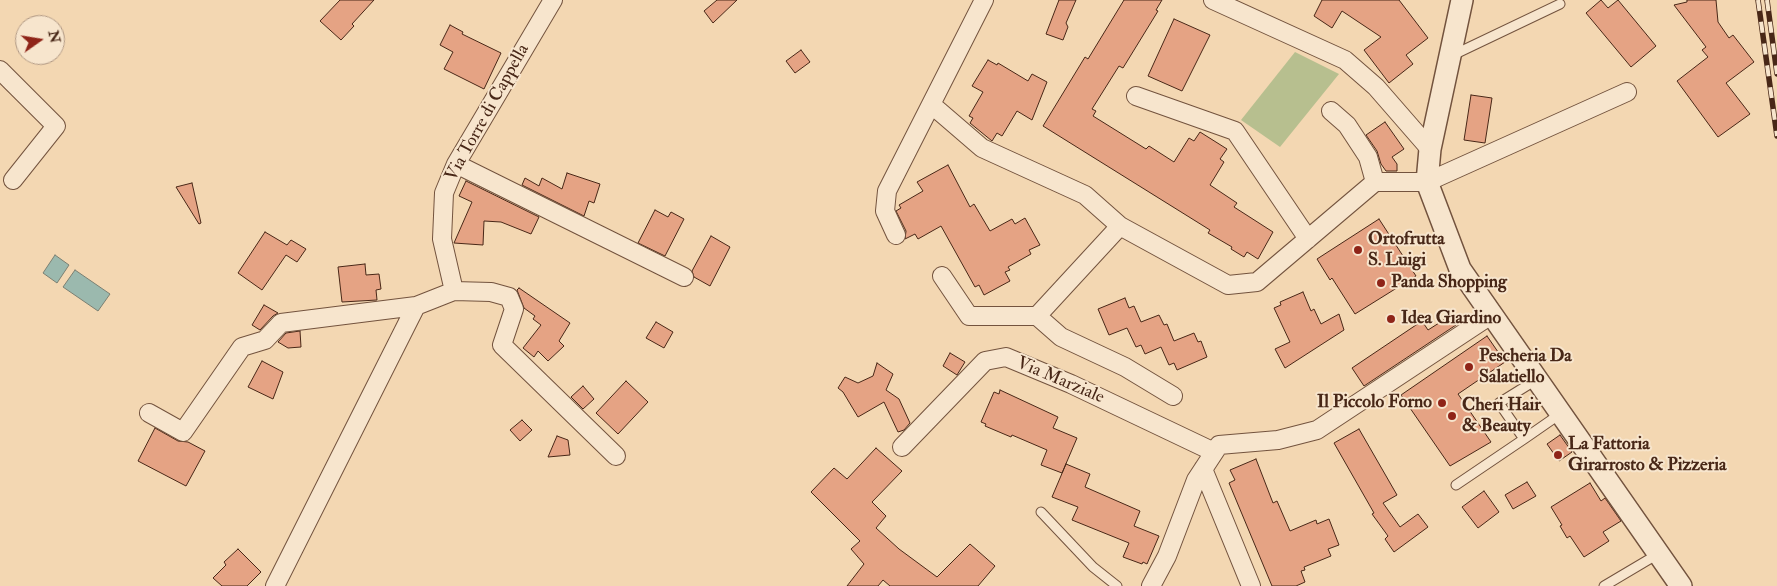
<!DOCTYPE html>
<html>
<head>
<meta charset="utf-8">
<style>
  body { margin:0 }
  #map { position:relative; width:1777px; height:586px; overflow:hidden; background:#f3d7b2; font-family:"IM FELL Double Pica",serif }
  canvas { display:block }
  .north { position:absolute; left:15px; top:15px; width:50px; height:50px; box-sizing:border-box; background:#f7e5cd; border:1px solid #b19984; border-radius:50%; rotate:77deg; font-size:14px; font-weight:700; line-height:20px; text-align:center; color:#482717 }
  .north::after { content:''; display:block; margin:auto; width:18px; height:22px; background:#8f2418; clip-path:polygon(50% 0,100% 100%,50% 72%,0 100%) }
</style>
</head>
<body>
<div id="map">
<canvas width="1777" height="586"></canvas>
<div class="north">N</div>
</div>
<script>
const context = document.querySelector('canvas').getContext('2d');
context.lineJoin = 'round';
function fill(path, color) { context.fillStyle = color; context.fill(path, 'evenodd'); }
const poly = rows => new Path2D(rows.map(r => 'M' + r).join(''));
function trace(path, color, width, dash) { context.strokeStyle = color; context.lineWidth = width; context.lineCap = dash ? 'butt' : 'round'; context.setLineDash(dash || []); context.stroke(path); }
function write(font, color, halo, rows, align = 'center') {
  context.font = font + ' "IM FELL Double Pica",serif'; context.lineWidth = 4; context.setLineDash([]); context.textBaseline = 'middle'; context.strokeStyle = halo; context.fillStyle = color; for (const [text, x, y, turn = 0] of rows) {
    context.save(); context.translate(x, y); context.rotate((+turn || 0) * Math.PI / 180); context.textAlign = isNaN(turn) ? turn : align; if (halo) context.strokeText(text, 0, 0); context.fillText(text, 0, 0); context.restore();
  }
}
fill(poly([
  [1295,52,1339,74,1280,147,1241,120]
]), '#b7bf8f');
const water = poly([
  [55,255,69,265,57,283,43,273,55,255],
  [75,270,110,294,98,311,63,287,75,270]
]);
fill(water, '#9bb9ae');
trace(water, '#7a7f72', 1);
const building = poly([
  [340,0,374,0,352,24,354,26,341,40,320,21,340,0],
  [717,0,737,0,713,23,704,11,717,0],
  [1059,0,1076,0,1066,23,1068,27,1063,40,1046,34,1059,0],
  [1124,0,1162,0,1156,10,1158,11,1123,68,1119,66,1092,109,1096,111,1093,116,1146,149,1149,146,1174,162,1189,138,1194,141,1200,132,1227,149,1220,159,1224,162,1210,185,1237,203,1234,207,1273,232,1258,259,1247,252,1244,257,1231,249,1232,247,1208,233,1210,230,1043,126,1085,57,1088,59,1124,0],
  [1322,0,1399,0,1428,38,1406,55,1413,64,1389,83,1364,50,1381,37,1342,11,1332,28,1314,16,1322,0],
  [1601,0,1608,8,1618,0,1656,46,1631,67,1586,13,1601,0],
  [1687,0,1716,0,1718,22,1729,38,1733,35,1754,62,1726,83,1750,114,1718,137,1677,81,1708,57,1702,50,1706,47,1674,5,1687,2,1687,0],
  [1174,19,1210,35,1182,91,1148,76,1174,19],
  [450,25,463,32,462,34,501,53,484,89,444,69,453,52,440,45,450,25],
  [801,50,810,62,795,73,786,61,801,50],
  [988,60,997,65,998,63,1028,81,1032,74,1047,82,1032,120,1017,111,1002,136,997,133,992,141,970,123,973,118,969,116,983,92,972,86,988,60],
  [1471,95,1492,98,1485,143,1464,140,1471,95],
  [1385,122,1404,149,1392,157,1397,164,1397,171,1386,171,1381,164,1377,151,1366,135,1385,122],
  [948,165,970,207,974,204,990,231,1012,219,1015,224,1025,218,1040,245,1029,250,1031,254,1008,267,1010,270,1005,272,1010,281,984,295,979,285,975,287,941,226,918,239,915,234,905,239,906,231,896,211,901,208,899,205,923,191,917,182,948,165],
  [567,173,600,184,594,203,589,201,584,216,522,185,525,178,539,186,542,178,562,189,567,173],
  [466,181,539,217,531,234,501,222,484,221,483,245,454,243,472,202,459,196,466,181],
  [192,183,201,223,199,224,176,187,192,183],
  [655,210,668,217,671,212,684,219,665,256,638,243,655,210],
  [1379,219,1416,276,1355,314,1332,278,1330,280,1317,259,1379,219],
  [265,232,287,245,291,240,306,249,297,262,286,255,262,290,238,273,265,232],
  [711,236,730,247,710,286,694,277,692,271,711,236],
  [365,264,366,275,379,274,381,289,376,290,377,300,342,302,338,267,365,264],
  [519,288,570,323,559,341,564,346,548,361,538,351,534,357,523,348,541,325,533,319,535,316,524,308,517,290,519,288],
  [1303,292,1311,311,1314,309,1321,324,1339,314,1344,330,1285,368,1275,349,1290,342,1274,308,1281,305,1280,302,1303,292],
  [1125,298,1129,308,1134,306,1141,322,1159,315,1164,325,1167,324,1174,341,1194,333,1198,342,1201,341,1207,357,1177,370,1174,363,1169,365,1161,347,1145,354,1141,345,1136,347,1127,328,1109,335,1098,309,1125,298],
  [264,305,278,313,273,316,260,330,252,325,264,305],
  [1450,316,1456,325,1364,386,1352,368,1422,321,1428,330,1450,316],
  [656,322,673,332,664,348,646,338,656,322],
  [300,331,301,347,288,348,278,342,286,333,300,331],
  [1487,336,1505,362,1458,394,1491,442,1450,466,1401,395,1487,336],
  [950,353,965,362,957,375,943,366,950,353],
  [262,361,283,372,273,399,248,387,262,361],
  [877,363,893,374,886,390,899,399,910,423,904,430,898,432,884,402,858,417,843,392,838,388,845,377,858,383,873,376,877,363],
  [626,381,648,402,618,434,596,413,626,381],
  [583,386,594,399,583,409,571,397,583,386],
  [1000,390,1058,417,1053,428,1077,438,1062,473,1041,465,1047,450,1012,435,1011,437,985,426,986,424,981,422,994,392,999,394,1000,390],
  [522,420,532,430,520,441,510,430,522,420],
  [155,428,178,441,188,442,205,451,186,486,138,461,155,428],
  [1359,429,1397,495,1383,503,1400,527,1418,514,1428,527,1394,552,1385,539,1388,536,1372,514,1374,513,1334,443,1359,429],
  [1560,435,1572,452,1559,461,1547,444,1560,435],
  [557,436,568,440,570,455,548,457,557,436],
  [876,448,902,471,872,502,886,516,876,528,899,549,937,577,970,544,995,566,978,586,890,586,883,580,878,586,847,586,864,564,851,549,860,541,811,492,834,468,847,479,876,448],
  [1256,459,1273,503,1277,501,1290,531,1316,520,1317,524,1329,519,1339,545,1328,549,1331,556,1304,567,1305,570,1301,571,1305,582,1296,586,1272,586,1229,483,1235,480,1230,470,1256,459],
  [1066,464,1090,474,1085,487,1140,511,1134,526,1159,536,1147,564,1143,562,1142,564,1123,557,1129,543,1072,520,1078,507,1052,497,1066,464],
  [1527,482,1536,496,1513,509,1505,495,1527,482],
  [1590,483,1601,501,1605,498,1621,521,1603,532,1609,541,1584,557,1570,536,1567,538,1560,526,1562,525,1551,507,1590,483],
  [1484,491,1499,512,1478,528,1462,507,1484,491],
  [238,549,261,572,247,586,222,586,213,578,226,565,224,562,238,549]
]);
fill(building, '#e5a384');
trace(building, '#482717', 1);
const service = poly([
  [1451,56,1560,4],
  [1536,380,1499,403,1524,439,1560,414],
  [1456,485,1524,439],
  [1041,512,1093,567,1117,586],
  [1604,586,1658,554]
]);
const minor = poly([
  [1213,0,1345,60,1376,87,1430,149],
  [0,70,56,126,13,180],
  [1136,96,1235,131,1308,239],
  [932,105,982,148,1085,195,1120,226,1228,285,1257,282,1375,182,1427,182,1627,92],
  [1331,111,1347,125,1368,157,1375,182],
  [456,164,684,277],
  [896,235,885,211,887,191,984,0],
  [942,276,969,316,1037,316,1120,226],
  [454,291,442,239,444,193,456,164,553,0],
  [1037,316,1061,337,1125,367,1173,396],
  [149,413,183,432,242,347,265,340,281,323,416,306],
  [902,447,985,361,1006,357,1071,384,1214,452],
  [1203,469,1251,586],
  [275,586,416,306,454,291,491,292,509,297,514,309,502,345,616,456],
  [1151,586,1167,556,1196,480,1219,445,1278,440,1317,430,1491,315]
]);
const tertiary = poly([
  [1462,0,1430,149,1427,182,1460,269,1681,586]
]);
trace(service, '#73533e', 11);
trace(minor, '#73533e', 20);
trace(tertiary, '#73533e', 24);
trace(service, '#f7e5cd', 9);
trace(minor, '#f7e5cd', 18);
trace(tertiary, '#f7e5cd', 21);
const rail = poly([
  [1758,0,1777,136],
  [1767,0,1777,74]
]);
trace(rail, '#482717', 5.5);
trace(rail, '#f7e5cd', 4, [11]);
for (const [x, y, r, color] of [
  [1358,250,5,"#8f2418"],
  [1381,283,5,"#8f2418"],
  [1391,319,5,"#8f2418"],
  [1469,367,5,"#8f2418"],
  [1442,403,5,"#8f2418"],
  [1452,416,5,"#8f2418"],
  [1558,455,5,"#8f2418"]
]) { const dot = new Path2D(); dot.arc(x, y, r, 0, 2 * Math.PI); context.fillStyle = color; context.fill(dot); trace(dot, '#f7e5cd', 2); }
write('18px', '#482717', '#f7e5cd', [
  ["Via Torre di Cappella",488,113,-61],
  ["Via Marziale",1060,381,23]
]);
write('bold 18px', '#482717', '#f7e5cd', [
  ["Ortofrutta",1368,240],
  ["S. Luigi",1368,261],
  ["Panda Shopping",1391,283],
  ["Idea Giardino",1401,319],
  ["Pescheria Da",1479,357],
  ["Salatiello",1479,378],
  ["Il Piccolo Forno",1432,403,"right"],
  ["Cheri Hair",1462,406],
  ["& Beauty",1462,427],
  ["La Fattoria",1568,445],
  ["Girarrosto & Pizzeria",1568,466]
], 'left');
</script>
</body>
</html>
